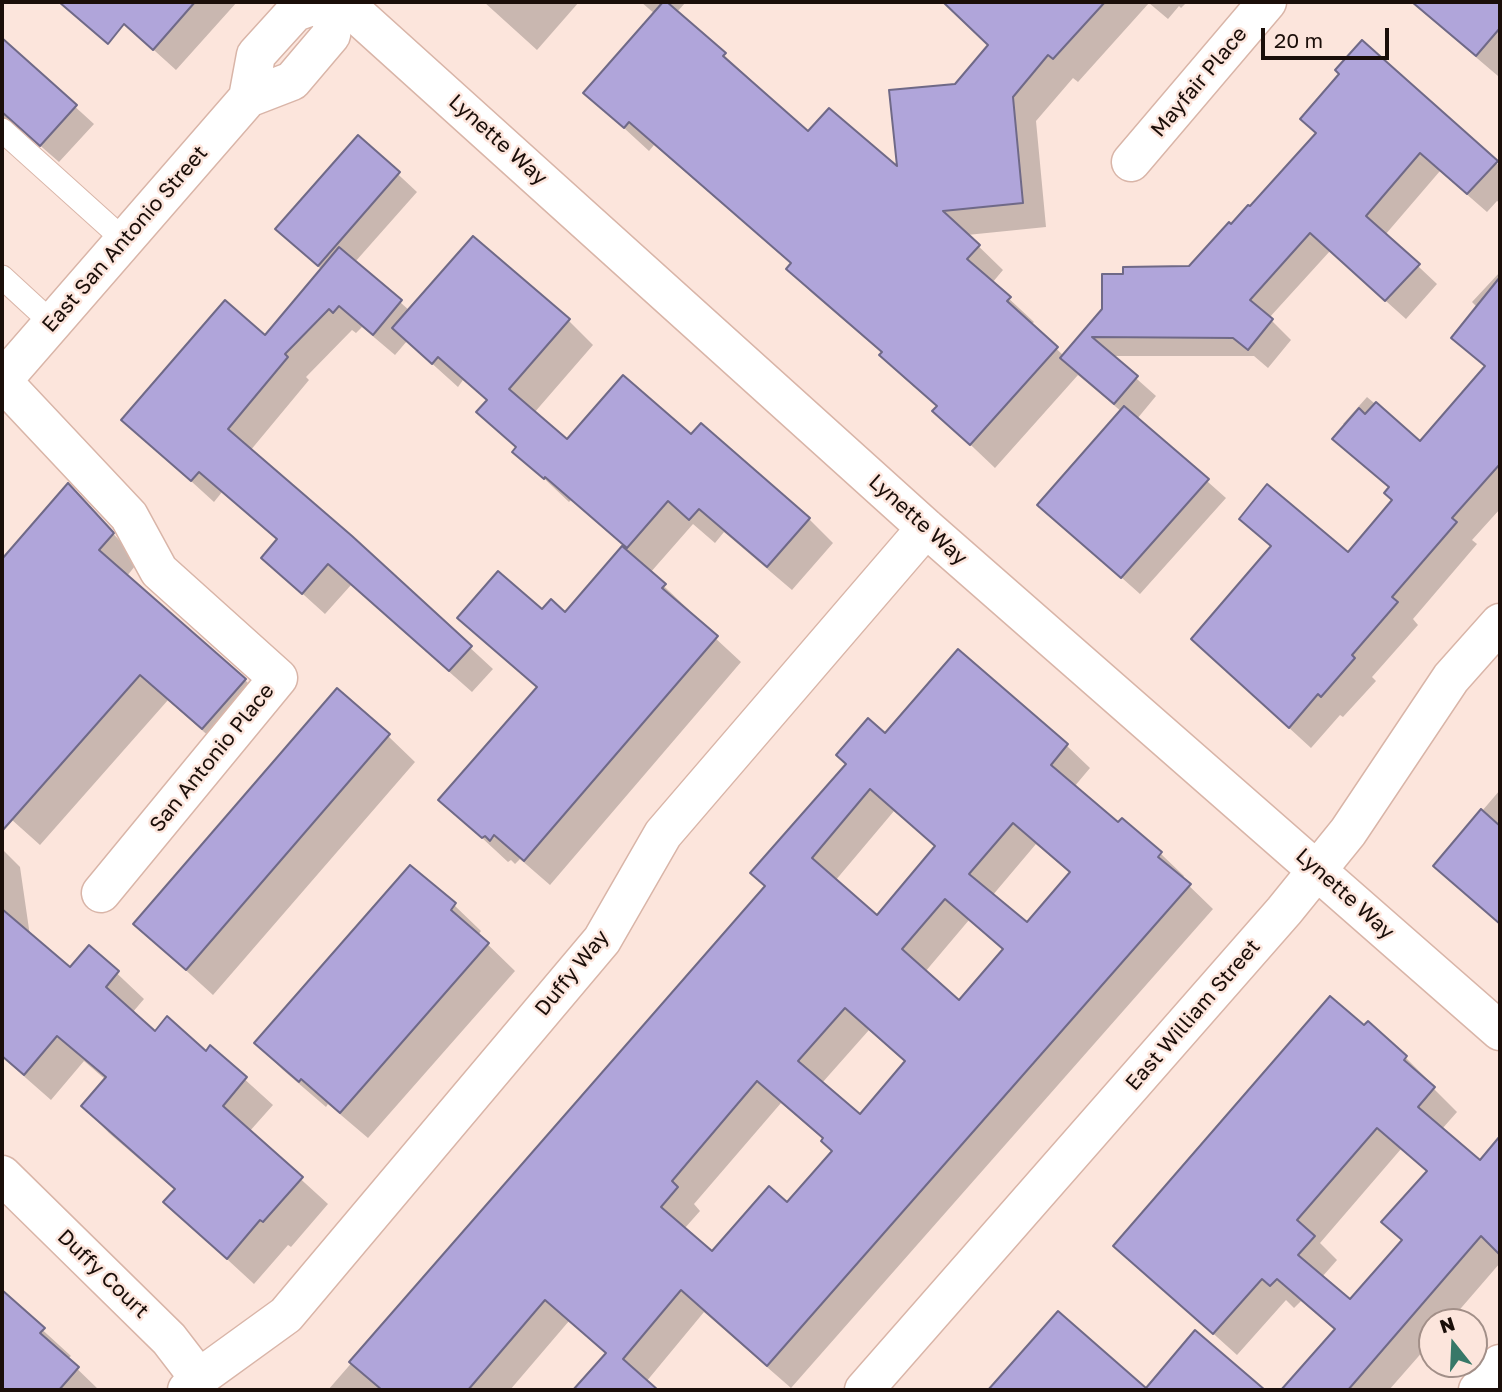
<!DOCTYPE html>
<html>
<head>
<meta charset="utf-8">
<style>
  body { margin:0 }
  #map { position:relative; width:1502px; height:1392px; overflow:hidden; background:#fce5dc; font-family:"Golos Text",sans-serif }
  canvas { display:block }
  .frame { position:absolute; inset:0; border:4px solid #1a0e09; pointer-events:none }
  .north { position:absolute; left:1418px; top:1308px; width:70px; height:70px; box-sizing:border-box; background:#fce5dc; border:2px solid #a28f88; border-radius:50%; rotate:342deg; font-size:19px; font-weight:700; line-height:28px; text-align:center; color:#1a0e09 }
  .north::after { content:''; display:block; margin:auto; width:24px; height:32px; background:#377868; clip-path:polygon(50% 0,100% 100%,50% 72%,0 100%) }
  .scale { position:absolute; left:1261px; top:28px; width:128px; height:32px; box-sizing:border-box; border:4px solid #1a0e09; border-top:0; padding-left:9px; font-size:21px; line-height:24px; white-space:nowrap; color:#1a0e09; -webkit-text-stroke:5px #fce5dc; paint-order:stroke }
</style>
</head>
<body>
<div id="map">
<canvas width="1502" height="1392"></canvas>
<div class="frame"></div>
<div class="north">N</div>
<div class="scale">20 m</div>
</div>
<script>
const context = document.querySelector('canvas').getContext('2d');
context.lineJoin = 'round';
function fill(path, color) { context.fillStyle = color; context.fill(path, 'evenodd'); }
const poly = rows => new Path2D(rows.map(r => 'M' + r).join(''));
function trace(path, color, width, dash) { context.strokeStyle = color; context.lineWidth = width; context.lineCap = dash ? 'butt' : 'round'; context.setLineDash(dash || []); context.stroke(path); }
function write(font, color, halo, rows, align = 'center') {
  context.font = font + ' "Golos Text",sans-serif'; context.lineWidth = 5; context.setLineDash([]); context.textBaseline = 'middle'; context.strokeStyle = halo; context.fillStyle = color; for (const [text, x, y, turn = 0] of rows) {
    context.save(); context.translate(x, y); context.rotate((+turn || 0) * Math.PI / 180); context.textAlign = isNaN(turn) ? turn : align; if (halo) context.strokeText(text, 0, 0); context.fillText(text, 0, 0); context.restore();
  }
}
fill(poly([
  [124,2,237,2,176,70,114,14],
  [484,2,579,2,537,50],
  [641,2,686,2,677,12,809,133,899,171,956,86,990,46,945,2,1187,2,1181,8,1179,6,1168,19,1149,3,1078,82,1073,78,1036,121,1046,227,967,235,1003,270,992,283,1034,322,1031,325,1064,356,1190,268,1250,208,1318,135,1302,119,1341,74,1362,42,1500,166,1500,203,1497,201,1487,212,1440,171,1385,235,1437,284,1406,319,1330,251,1269,318,1291,340,1268,368,1254,356,1111,356,1156,396,1137,419,1226,498,1140,594,1040,505,1122,412,1078,375,995,468,935,411,938,407,905,379,881,355,883,354,812,293,788,269,792,264,654,145,649,151,586,93,655,14],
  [1411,2,1500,2,1500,74,1498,76],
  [5,43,94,124,59,162,20,128,17,131,2,118,2,47],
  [358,137,417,192,355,262,410,311,473,239,569,321,593,345,534,413,567,442,691,436,809,519,833,543,792,590,724,532,715,543,693,524,650,573,689,610,687,612,741,662,550,885,520,859,515,864,511,860,508,862,440,799,538,688,460,618,542,612,565,614,624,546,571,500,569,502,515,451,517,449,479,412,488,401,463,380,458,387,407,341,395,355,362,327,356,333,352,330,306,377,309,380,250,451,351,538,493,669,472,692,351,585,325,614,263,558,278,541,222,492,214,502,124,420,265,337,322,270,296,246],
  [1500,272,1500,509,1472,540,1477,544,1413,619,1418,625,1372,677,1376,681,1343,717,1340,715,1311,748,1215,660,1272,548,1241,519,1349,555,1394,500,1390,489,1334,439,1346,426,1343,424,1367,397,1421,443,1486,368,1454,338,1478,308,1472,302],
  [68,486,139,561,127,576,245,680,272,707,230,755,168,700,40,845,2,811,2,561],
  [958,652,1067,746,1090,768,1074,787,1118,825,1122,820,1161,854,1184,876,1182,879,1213,909,791,1388,704,1312,646,1382,656,1390,575,1390,606,1354,569,1321,510,1390,328,1390,766,886,885,736],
  [894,811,936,847,877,917,835,881],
  [1036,844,1071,874,1027,925,992,896],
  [969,920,1004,951,959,1002,925,972],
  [869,1030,906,1063,860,1116,822,1083],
  [781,1103,824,1140,834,1151,787,1205,712,1254,684,1229,700,1211,694,1204],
  [388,736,415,762,213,995,135,924],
  [1500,790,1500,925,1435,866],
  [2,849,20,867,30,936,70,970,89,947,144,999,132,1013,155,1033,206,1053,210,1048,273,1105,249,1132,328,1204,291,1247,288,1245,254,1284,165,1202,176,1191,109,1133,83,1106,106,1080,84,1061,51,1100,2,1057],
  [454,905,481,931,478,935,515,971,368,1138,328,1104,326,1107,283,1070,256,1043],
  [1364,1028,1405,1057,1428,1080,1427,1082,1457,1112,1442,1129,1480,1163,1497,1142,1500,1145,1500,1263,1449,1322,1432,1322,1432,1341,1389,1390,1283,1390,1336,1331,1301,1301,1294,1308,1286,1300,1237,1355,1116,1246],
  [1401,1149,1428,1172,1384,1222,1403,1241,1350,1302,1322,1277,1337,1260,1320,1243],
  [2,1293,71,1356,67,1359,99,1390,2,1390],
  [1058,1313,1146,1390,990,1390],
  [1196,1332,1262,1390,1159,1390,1152,1384]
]), '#0003');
const building = poly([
  [59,2,195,2,153,50,124,24,108,44,59,2],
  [663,2,667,2,726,53,723,56,808,131,829,108,897,166,889,90,955,84,988,45,943,2,1105,2,1053,59,1048,55,1013,97,1023,203,943,211,980,245,967,259,1011,297,1007,301,1058,347,970,445,932,411,937,406,879,355,882,352,786,269,791,263,629,122,624,128,583,93,663,2],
  [1412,2,1500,2,1500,28,1476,56,1412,2],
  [2,38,77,105,40,146,2,112,2,38],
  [1362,40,1498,161,1467,194,1420,153,1366,216,1420,264,1385,301,1310,233,1250,300,1273,319,1248,350,1233,338,1092,337,1138,376,1114,404,1060,358,1102,309,1102,274,1123,274,1123,267,1189,266,1229,222,1231,224,1248,205,1250,206,1316,133,1300,119,1339,74,1335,70,1362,40],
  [358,135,400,172,318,266,275,229,358,135],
  [473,236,570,319,509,389,567,439,623,375,691,434,701,423,810,518,767,567,699,509,689,520,668,501,627,548,545,477,544,479,512,452,516,447,476,412,487,400,438,357,432,364,392,328,473,236],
  [339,247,402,300,373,335,339,306,333,313,329,309,285,354,288,357,228,429,352,536,472,646,449,671,328,564,302,594,261,558,277,539,199,472,191,481,121,420,225,300,265,335,339,247],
  [1500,277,1500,464,1452,518,1457,522,1392,597,1398,602,1352,655,1355,658,1321,697,1318,694,1289,728,1191,639,1271,546,1239,519,1267,484,1348,552,1392,500,1384,493,1389,487,1332,439,1359,408,1365,414,1376,402,1420,441,1485,366,1451,338,1500,277],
  [1124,406,1209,479,1121,578,1037,505,1124,406],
  [68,483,114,533,99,550,246,679,202,729,140,675,2,831,2,559,68,483],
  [622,546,666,584,662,588,718,636,524,861,494,835,490,841,485,836,482,838,438,800,537,687,457,618,498,571,542,609,551,599,565,612,622,546],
  [958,649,1068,744,1051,765,1118,822,1122,818,1162,852,1158,857,1191,884,767,1366,681,1290,623,1359,658,1390,573,1390,606,1353,545,1300,468,1390,382,1390,349,1362,765,886,750,873,846,764,836,755,868,718,885,733,958,649],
  [870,789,935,846,877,915,812,858,870,789],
  [1013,823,1070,872,1027,922,969,874,1013,823],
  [945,899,1003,949,959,1000,902,949,945,899],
  [845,1008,905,1061,860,1114,798,1061,845,1008],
  [757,1081,823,1138,821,1141,832,1151,787,1202,769,1186,712,1251,661,1207,678,1187,672,1181,757,1081],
  [337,688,390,734,186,970,133,924,337,688],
  [1481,809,1500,826,1500,924,1433,866,1481,809],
  [410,865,456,903,451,910,489,943,340,1113,301,1079,299,1082,254,1043,410,865],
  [2,909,70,967,89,945,119,971,106,987,155,1031,167,1016,206,1051,210,1045,247,1077,223,1106,303,1177,263,1222,260,1220,227,1259,163,1202,175,1189,81,1106,106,1077,57,1036,24,1075,2,1056,2,909],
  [1330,996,1364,1025,1368,1021,1407,1056,1404,1060,1435,1087,1418,1107,1480,1160,1500,1136,1500,1255,1481,1236,1348,1390,1281,1390,1335,1329,1277,1279,1270,1286,1262,1279,1213,1334,1113,1246,1330,996],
  [1377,1128,1427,1171,1381,1222,1402,1240,1350,1299,1298,1255,1315,1236,1297,1220,1377,1128],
  [2,1290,45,1328,40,1333,79,1367,59,1390,2,1390,2,1290],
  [1058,1311,1146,1388,1195,1330,1265,1390,988,1390,1058,1311]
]);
fill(building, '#b0a5da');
trace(building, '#6f6987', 2);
const lane = poly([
  [2,130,124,240],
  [2,277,52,323]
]);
const street = poly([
  [343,2,926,528,1500,1031],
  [1131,162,1267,2],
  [2,381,129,516,159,571,278,678,101,893],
  [2,1175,169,1339,199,1378],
  [187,1390,199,1378,286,1315,602,940,663,834,926,528],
  [864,1390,1284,911,1348,832,1451,678,1500,623],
  [1478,1390,1500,1364]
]);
const secondary = poly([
  [248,98,256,55,295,12,323,2],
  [2,381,248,98,292,81,331,35,336,2]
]);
trace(lane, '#d9b5a8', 25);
trace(street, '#d9b5a8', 41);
trace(secondary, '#d9b5a8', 41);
trace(lane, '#fff', 23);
trace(street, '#fff', 38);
trace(secondary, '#fff', 38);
write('21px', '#1a0e09', '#fce5dc', [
  ["Mayfair Place",1199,82,-50],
  ["Lynette Way",498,140,42],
  ["East San Antonio Street",125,239,-49],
  ["Lynette Way",918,520,42],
  ["San Antonio Place",212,758,-51],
  ["Lynette Way",1345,894,42],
  ["Duffy Way",572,973,-51],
  ["East William Street",1193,1015,-49],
  ["Duffy Court",103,1274,44]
]);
</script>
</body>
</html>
